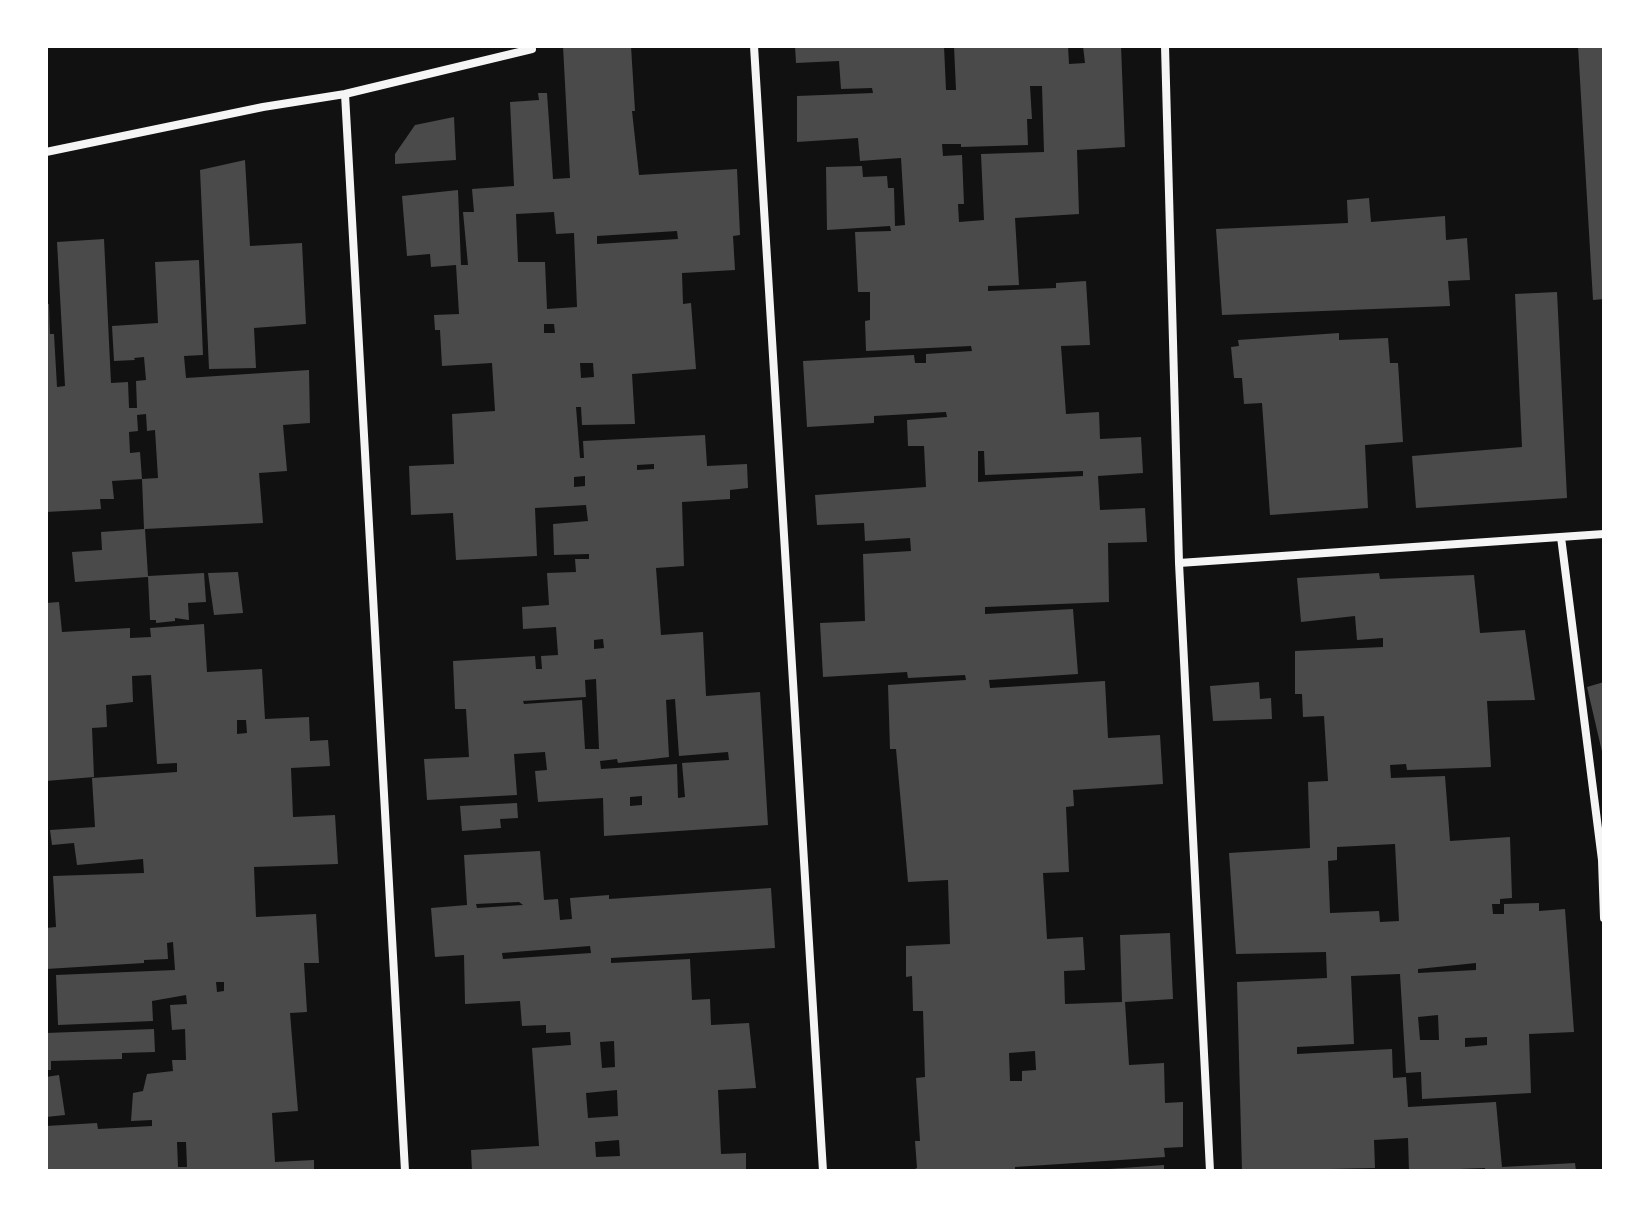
<!DOCTYPE html>
<html>
<head>
<meta charset="utf-8">
<style>
  body { margin:0 }
  #map { position:relative; width:1650px; height:1217px; overflow:hidden; background:#111; font-family:"Nunito Sans",sans-serif }
  canvas { display:block }
  .frame { position:absolute; inset:0; border:48px solid #fff; pointer-events:none }
</style>
</head>
<body>
<div id="map">
<canvas width="1650" height="1217"></canvas>
<div class="frame"></div>
</div>
<script>
const context = document.querySelector('canvas').getContext('2d');
context.lineJoin = 'round';
function fill(path, color) { context.fillStyle = color; context.fill(path, 'evenodd'); }
const poly = rows => new Path2D(rows.map(r => 'M' + r).join(''));
function trace(path, color, width, dash) { context.strokeStyle = color; context.lineWidth = width; context.lineCap = dash ? 'butt' : 'round'; context.setLineDash(dash || []); context.stroke(path); }
fill(poly([
  [563,46,631,46,635,111,632,111,639,175,737,169,740,235,733,236,735,270,682,273,683,304,691,303,696,369,632,374,635,424,582,425,581,407,576,407,580,458,584,458,583,441,705,435,707,466,747,464,748,488,730,490,730,499,682,502,684,566,656,568,661,635,703,632,706,696,760,692,768,825,604,836,603,798,538,802,535,771,547,770,545,752,514,754,517,795,427,800,424,759,469,757,466,709,455,709,453,661,535,656,536,669,542,669,541,656,558,655,556,627,523,629,522,607,549,605,547,573,576,572,575,559,589,559,589,554,554,555,553,524,588,521,586,505,535,508,537,556,456,560,453,513,411,515,409,466,454,464,452,414,495,411,492,363,442,366,440,330,435,330,434,315,459,314,456,265,431,267,430,254,407,256,402,196,458,190,461,265,468,265,463,212,474,212,472,189,514,186,510,102,539,100,538,93,547,93,553,179,570,178],
  [554,212,556,234,574,233,577,307,547,309,545,262,518,262,516,214],
  [677,231,678,239,597,244,597,236],
  [544,324,554,324,555,333,544,333],
  [580,363,593,363,594,377,581,378],
  [654,464,654,469,637,470,637,465],
  [585,476,585,486,574,487,574,477],
  [603,639,604,648,594,649,594,640],
  [596,679,599,749,585,749,582,700,524,704,523,701,586,697,585,680],
  [675,699,679,756,728,752,729,760,682,763,685,797,678,798,677,764,601,769,600,761,617,759,618,763,669,757,666,700],
  [642,796,642,805,630,806,630,797],
  [795,46,944,46,946,90,956,90,954,46,1068,46,1069,64,1085,63,1083,46,1121,46,1125,147,1077,150,1079,214,1015,218,1019,285,988,286,988,291,1056,288,1056,283,1086,281,1090,345,1061,346,1066,414,1099,412,1100,439,1141,437,1143,473,1098,476,1100,510,1145,508,1147,542,1108,543,1109,602,985,607,985,614,1073,609,1078,674,989,680,990,688,1105,681,1108,738,1160,735,1163,784,1073,790,1074,806,1066,807,1069,872,1043,873,1047,939,1083,937,1085,970,1064,971,1065,1004,1122,1002,1120,935,1170,933,1173,999,1125,1002,1129,1065,1164,1063,1165,1103,1183,1102,1183,1147,1164,1148,1165,1157,1015,1167,1015,1171,911,1171,917,1168,915,1141,920,1141,916,1078,925,1077,923,1011,913,1011,912,976,906,977,906,946,950,944,948,880,908,882,896,749,890,749,888,685,966,680,965,675,908,678,907,672,823,677,820,623,865,621,863,554,911,551,910,538,865,541,864,523,817,525,815,495,926,487,924,446,908,446,907,420,947,417,946,412,874,416,874,423,807,427,803,361,914,355,915,363,926,363,926,354,972,351,971,346,866,351,865,321,870,320,870,292,858,292,855,232,891,231,890,226,827,230,826,167,862,166,863,177,887,176,888,188,894,188,895,226,905,225,901,158,860,161,858,138,797,142,797,96,873,93,872,88,841,89,839,61,796,63],
  [1030,86,1042,86,1044,152,981,154,984,220,959,222,958,204,964,204,962,155,943,156,942,144,961,144,961,147,1028,145,1027,119,1032,119],
  [978,451,984,451,985,475,1083,471,1083,476,978,482],
  [1035,1051,1036,1070,1022,1071,1022,1081,1010,1081,1009,1053],
  [1578,46,1604,46,1604,299,1593,300],
  [454,117,456,160,395,164,395,154,415,125],
  [245,160,250,246,302,243,306,324,254,328,256,368,209,369,200,170],
  [1369,198,1371,222,1445,216,1446,240,1467,238,1470,280,1448,281,1450,306,1222,315,1216,229,1348,223,1347,200],
  [104,239,111,383,128,382,129,408,137,408,136,381,146,380,144,357,134,358,135,360,114,361,112,326,158,323,155,262,199,260,203,355,184,356,186,378,309,370,310,423,283,425,287,471,259,473,263,523,145,529,148,576,204,573,206,602,188,603,189,620,175,618,175,621,156,623,156,620,150,620,148,577,75,582,72,552,102,550,101,532,144,529,142,479,158,478,155,430,147,431,146,414,137,415,138,431,129,432,130,453,140,452,142,479,112,481,114,499,100,499,101,509,46,512,46,304,49,304,50,334,54,334,57,387,65,386,57,242],
  [1557,292,1567,498,1416,508,1412,456,1522,447,1515,294],
  [1339,333,1339,340,1388,338,1390,363,1398,363,1403,442,1365,445,1368,508,1270,515,1262,403,1244,404,1242,378,1234,378,1231,347,1239,346,1238,340],
  [238,572,243,613,214,615,208,573],
  [1379,573,1380,579,1474,575,1480,633,1525,630,1535,700,1487,701,1491,767,1407,770,1406,764,1390,765,1391,778,1445,776,1450,841,1510,837,1512,898,1500,899,1500,904,1492,904,1493,914,1504,914,1504,904,1539,903,1539,911,1565,909,1574,1032,1529,1034,1531,1093,1422,1099,1421,1072,1406,1073,1400,974,1351,976,1354,1044,1297,1047,1297,1054,1392,1049,1393,1078,1406,1077,1408,1107,1496,1102,1502,1167,1575,1163,1576,1171,1485,1171,1485,1168,1409,1171,1408,1138,1374,1140,1375,1168,1242,1171,1237,982,1327,978,1326,952,1236,954,1229,853,1310,848,1308,782,1328,781,1324,716,1303,717,1302,694,1295,694,1295,651,1383,647,1383,638,1357,640,1355,616,1301,622,1297,578],
  [1395,844,1399,921,1380,922,1379,911,1330,913,1328,861,1337,860,1337,847],
  [1476,963,1476,970,1418,973,1418,969],
  [1438,1015,1439,1040,1420,1040,1418,1017],
  [1487,1037,1487,1045,1465,1047,1465,1038],
  [59,602,62,632,130,628,130,638,151,637,150,628,204,624,207,672,262,669,265,719,309,717,310,741,328,740,330,766,291,768,293,817,335,815,338,864,254,867,256,917,316,914,319,963,304,963,307,1012,290,1013,298,1111,272,1113,275,1162,314,1160,314,1171,46,1171,46,1126,97,1123,98,1129,152,1126,152,1120,131,1121,133,1093,143,1091,147,1074,173,1071,172,1060,186,1060,185,1029,172,1030,170,1005,187,1004,186,995,152,1001,153,1021,58,1025,56,975,175,970,173,942,167,943,168,959,144,960,144,963,46,969,46,928,56,927,53,876,144,873,143,859,77,865,74,843,52,845,50,830,95,827,92,778,177,772,177,763,157,764,151,675,132,676,133,702,106,705,107,727,92,728,94,777,46,781,46,603],
  [237,720,246,720,247,733,237,734],
  [216,982,224,982,224,991,217,992],
  [177,1142,186,1142,187,1167,178,1167],
  [1259,682,1260,699,1271,698,1272,719,1213,721,1210,686],
  [1604,682,1604,756,1603,756,1587,687],
  [517,803,518,818,500,819,501,828,462,831,460,806],
  [540,851,544,900,558,899,560,920,572,919,570,898,609,895,609,899,771,888,775,948,611,958,611,963,690,959,692,1000,710,999,711,1025,749,1023,756,1088,718,1090,721,1154,746,1153,746,1171,472,1171,471,1150,539,1146,532,1048,571,1045,570,1032,546,1033,546,1025,522,1026,520,1001,465,1004,464,955,435,957,431,908,467,905,464,855],
  [519,902,523,905,477,908,476,904],
  [590,946,591,953,503,959,502,953],
  [614,1041,615,1067,602,1068,600,1042],
  [617,1090,618,1116,588,1118,586,1093],
  [619,1140,620,1156,596,1157,595,1142],
  [154,1029,155,1052,122,1053,122,1059,51,1061,51,1070,46,1070,46,1033],
  [59,1075,65,1115,46,1117,46,1077],
  [1164,1165,1164,1171,1110,1171,1109,1169]
]), '#4a4a4a');
trace(poly([
  [754,46,823,1171],
  [1165,46,1179,563,1210,1171],
  [345,94,405,1171],
  [46,152,263,107,345,94,532,49],
  [1561,537,1602,860,1604,918],
  [1179,563,1604,534]
]), '#f5f5f5', 8);
</script>
</body>
</html>
